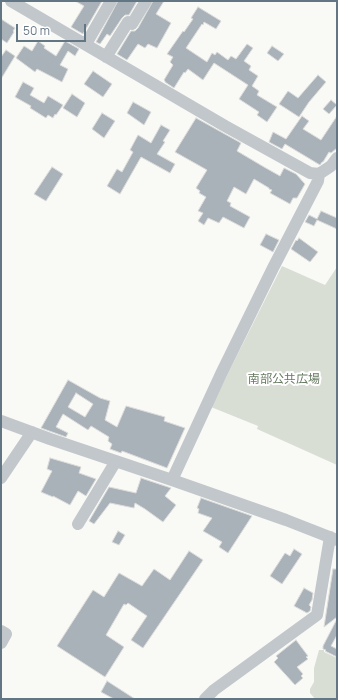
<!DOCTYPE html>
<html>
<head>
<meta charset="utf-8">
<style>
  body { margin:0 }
  #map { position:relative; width:338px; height:700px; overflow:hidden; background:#f9f9f6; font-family:Manrope,sans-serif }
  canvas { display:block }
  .frame { position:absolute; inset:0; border:2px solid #637683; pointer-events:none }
  .scale { position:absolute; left:16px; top:24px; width:70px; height:18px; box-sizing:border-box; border:2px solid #637683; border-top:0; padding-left:5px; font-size:12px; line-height:14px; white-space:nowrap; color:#637683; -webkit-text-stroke:3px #fff; paint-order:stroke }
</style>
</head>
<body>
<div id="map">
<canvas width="338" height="700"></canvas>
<div class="frame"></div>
<div class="scale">50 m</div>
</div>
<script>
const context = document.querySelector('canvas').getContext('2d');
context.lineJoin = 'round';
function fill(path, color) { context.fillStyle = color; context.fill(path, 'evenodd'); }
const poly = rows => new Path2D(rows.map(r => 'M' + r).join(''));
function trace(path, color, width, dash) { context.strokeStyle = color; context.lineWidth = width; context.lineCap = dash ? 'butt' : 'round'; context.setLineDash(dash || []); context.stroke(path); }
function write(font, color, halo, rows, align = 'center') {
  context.font = font + ' Manrope,"Noto Sans JP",sans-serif'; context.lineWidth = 4; context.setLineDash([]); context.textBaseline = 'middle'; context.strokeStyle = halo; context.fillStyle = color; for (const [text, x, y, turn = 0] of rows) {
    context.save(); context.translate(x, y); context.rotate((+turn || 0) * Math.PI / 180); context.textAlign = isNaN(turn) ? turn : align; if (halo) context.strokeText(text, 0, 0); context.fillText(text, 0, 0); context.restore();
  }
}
fill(poly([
  [282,266,325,285,337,267,337,465,257,429,258,426,211,407],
  [319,650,324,650,324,652,337,658,337,699,315,699,310,693,310,689,314,682,314,668]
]), '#d9ded5');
const building = poly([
  [75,1,102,1,83,34,71,27,84,6,75,1],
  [118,1,137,1,129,15,125,15,122,18,110,36,107,34,100,44,96,42,118,1],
  [153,1,164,1,156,14,171,23,157,48,148,44,145,48,138,44,127,60,117,54,131,31,135,31,138,28,153,1],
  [198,7,221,21,216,29,204,22,203,25,202,24,186,48,207,62,212,53,215,55,217,52,228,60,231,56,236,59,247,44,253,48,244,61,251,66,249,70,258,76,252,86,259,91,257,95,277,107,267,122,257,115,259,112,239,99,248,85,214,63,203,80,188,69,185,73,184,72,174,88,165,82,165,81,164,80,173,65,170,62,173,57,167,54,183,31,184,32,193,19,191,18,198,7],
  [1,19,15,28,13,31,14,32,7,43,1,39,1,19],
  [38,41,45,46,44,48,56,56,65,41,79,49,75,56,68,51,60,65,68,69,62,82,37,69,35,72,16,58,24,46,32,51,38,41],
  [272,46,284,54,278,61,267,53,272,46],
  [6,50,15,56,1,79,1,57,6,50],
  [93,71,112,84,103,97,84,84,93,71],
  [318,75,326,82,309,102,299,117,279,104,288,91,298,98,318,75],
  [23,82,34,88,30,95,44,103,48,96,63,105,56,115,55,114,53,118,48,115,46,118,30,108,31,106,15,97,23,82],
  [72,94,85,103,77,117,63,108,72,94],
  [331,100,337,105,329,114,323,109,331,100],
  [133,102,151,112,144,125,127,113,133,102],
  [102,113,115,121,104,138,92,129,102,113],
  [302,116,309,121,303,129,321,140,337,116,337,148,331,153,329,152,323,162,322,162,320,165,285,144,282,149,269,142,273,132,286,139,302,116],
  [196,118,241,143,237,151,264,167,280,176,284,168,296,174,305,184,297,198,293,198,290,204,270,193,272,190,269,189,269,188,254,179,246,194,234,187,227,201,231,203,230,206,250,217,244,228,223,217,219,223,208,218,204,225,198,221,203,213,198,211,206,197,199,193,200,191,196,188,207,170,175,152,196,118],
  [161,125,170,130,163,141,165,142,157,154,175,164,170,173,141,157,120,194,107,186,117,169,122,172,133,152,130,150,138,135,151,143,161,125],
  [52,167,63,174,46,201,34,194,52,167],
  [321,211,337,218,337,229,317,220,314,226,305,222,309,215,317,219,321,211],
  [266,234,279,240,273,252,260,245,266,234],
  [299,238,318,252,310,262,291,249,296,240,297,241,299,238],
  [68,380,100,398,110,401,105,420,117,427,126,406,165,417,164,421,185,428,167,468,122,451,121,453,110,449,112,444,108,441,109,437,91,426,88,430,63,414,56,427,68,433,66,437,41,428,68,380],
  [76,393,93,404,85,417,68,407,76,393],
  [50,458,81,467,79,473,96,479,86,496,78,491,70,505,53,496,53,497,41,492,52,471,47,469,50,458],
  [141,478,171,488,165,496,176,505,163,522,145,509,135,503,134,508,110,503,94,524,89,521,109,487,136,493,141,478],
  [201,498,252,516,228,553,219,547,222,542,203,531,212,518,198,513,199,509,197,508,201,498],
  [118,531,125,535,119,545,112,542,118,531],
  [294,549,302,554,282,584,270,576,285,553,290,556,294,549],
  [189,551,203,560,143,648,131,640,147,616,128,603,126,605,124,604,106,635,124,647,105,677,57,646,93,590,104,597,119,573,142,586,154,569,170,580,189,551],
  [333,569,337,569,337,617,324,627,333,569],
  [304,588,313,593,312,600,309,605,311,607,310,611,307,613,294,606,304,588],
  [337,619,337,635,331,646,337,649,337,657,325,651,326,650,323,649,323,646,337,619],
  [296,640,308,656,306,657,308,659,297,667,303,674,301,676,303,678,295,685,274,662,278,658,276,656,296,640],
  [107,681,135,699,114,699,101,692,107,681]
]);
fill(building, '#a9b2b9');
trace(building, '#dbdbd9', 1);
trace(poly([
  [11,1,225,126,310,173,319,174,331,166,337,158],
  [86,44,111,1],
  [106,57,128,22,132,24,146,1],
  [1,421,50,439,172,480,286,520,337,540],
  [1,478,32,432],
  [172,480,221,374,273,268,318,181,319,174],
  [78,524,116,461],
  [1,631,6,634,1,643],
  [205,699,214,690,317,615,330,537]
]), '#c2c7cb', 12);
write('12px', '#677a62', '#fff', [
  ["南部公共広場",284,380]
]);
</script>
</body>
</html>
